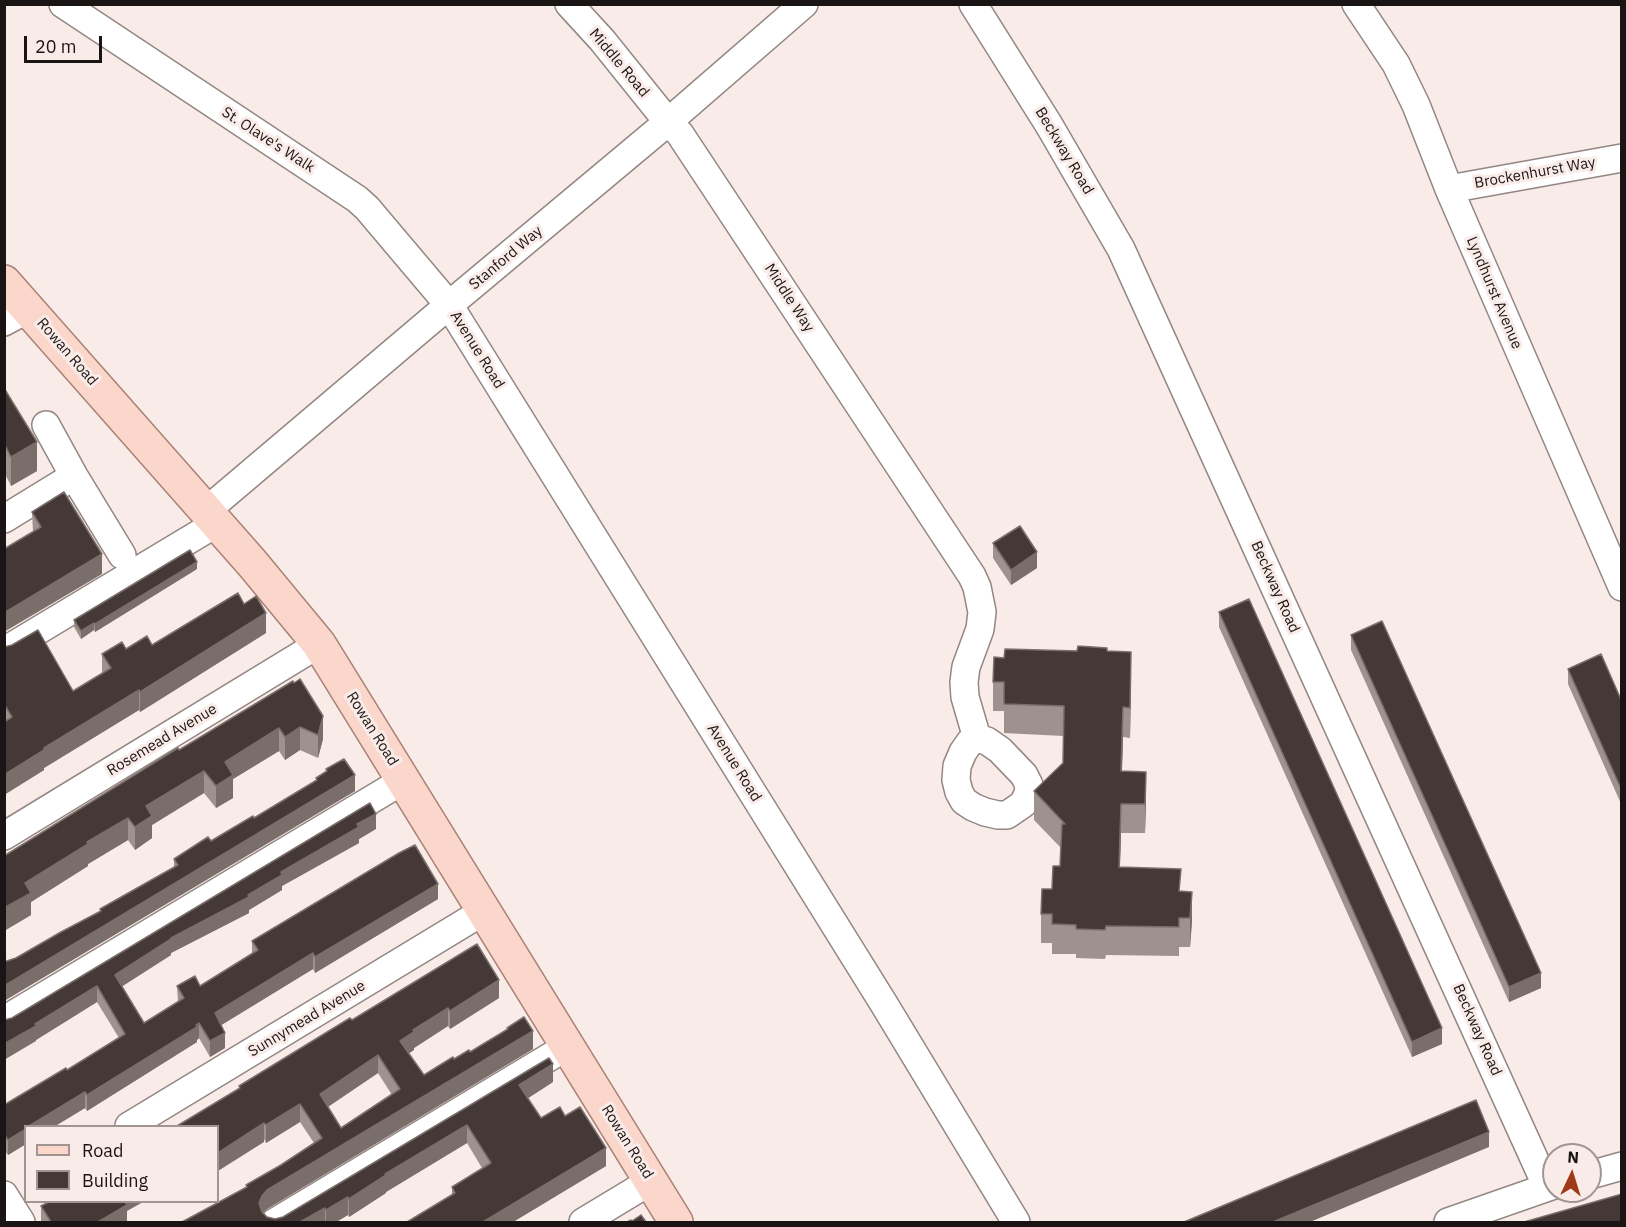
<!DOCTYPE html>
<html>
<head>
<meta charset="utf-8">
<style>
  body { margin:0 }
  #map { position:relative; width:1626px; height:1227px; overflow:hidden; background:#f9ebe7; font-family:"IBM Plex Sans",sans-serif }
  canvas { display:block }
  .frame { position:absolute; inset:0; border:6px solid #1a1514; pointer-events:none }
  .legend { position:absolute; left:24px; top:1125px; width:195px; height:78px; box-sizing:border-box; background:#f9ebe7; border:2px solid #a09593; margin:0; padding:8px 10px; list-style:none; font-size:18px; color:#1a1514 }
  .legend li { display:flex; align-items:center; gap:12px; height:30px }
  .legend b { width:30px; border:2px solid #a09593 }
  .north { position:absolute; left:1542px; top:1143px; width:60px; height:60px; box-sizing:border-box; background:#f9ebe7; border:2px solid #a09593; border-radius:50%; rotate:4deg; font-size:16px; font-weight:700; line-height:24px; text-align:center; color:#1a1514 }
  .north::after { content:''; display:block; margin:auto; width:21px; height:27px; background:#a03918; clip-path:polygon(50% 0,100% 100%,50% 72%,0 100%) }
  .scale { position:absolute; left:24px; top:36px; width:78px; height:27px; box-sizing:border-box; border:3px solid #1a1514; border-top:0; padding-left:8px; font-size:18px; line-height:21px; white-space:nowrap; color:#1a1514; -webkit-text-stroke:4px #f9ebe7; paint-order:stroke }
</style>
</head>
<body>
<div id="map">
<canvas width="1626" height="1227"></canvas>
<div class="frame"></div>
<ul class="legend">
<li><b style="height:8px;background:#fad6cb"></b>Road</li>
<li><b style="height:16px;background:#443936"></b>Building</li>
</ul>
<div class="north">N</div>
<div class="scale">20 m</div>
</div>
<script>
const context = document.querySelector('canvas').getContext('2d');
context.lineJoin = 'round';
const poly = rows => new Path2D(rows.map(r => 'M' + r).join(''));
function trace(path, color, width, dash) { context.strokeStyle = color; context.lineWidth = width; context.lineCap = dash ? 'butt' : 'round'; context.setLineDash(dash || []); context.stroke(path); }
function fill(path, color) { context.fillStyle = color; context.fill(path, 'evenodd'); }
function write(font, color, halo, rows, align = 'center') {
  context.font = font + ' "IBM Plex Sans",sans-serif'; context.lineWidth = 6; context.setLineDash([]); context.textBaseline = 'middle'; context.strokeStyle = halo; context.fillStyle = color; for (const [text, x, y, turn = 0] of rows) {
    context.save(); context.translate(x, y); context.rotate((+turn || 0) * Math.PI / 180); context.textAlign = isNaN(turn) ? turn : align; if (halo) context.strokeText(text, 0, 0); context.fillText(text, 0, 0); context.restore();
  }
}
const minor = poly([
  [63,4,357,199,367,208,449,305,884,1004,1016,1222],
  [569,4,602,40,668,122,680,134,972,576,977,587,982,612,980,629,966,667,964,682,965,697,977,738],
  [973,4,1049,125,1121,249,1547,1187],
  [1356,4,1396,64,1416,105,1449,189,1622,587],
  [1449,189,1622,158],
  [4,322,28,309],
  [46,425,74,476,122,555],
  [206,511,449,305,668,122,804,4],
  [4,519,74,476],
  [4,651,217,523],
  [977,738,987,741,1000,750,1024,775,1029,785,1028,794,1023,804,1007,815,998,815,985,812,973,807,964,801,959,792,956,780,957,766,963,752,970,742,977,738],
  [4,836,319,644],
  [4,1020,404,780],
  [129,1126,484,911],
  [1590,1175,1622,1166],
  [4,1195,21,1222],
  [275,1222,568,1046],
  [583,1222,651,1181],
  [1448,1222,1554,1185]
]);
const major = poly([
  [4,282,252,563,319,644,676,1222]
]);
trace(minor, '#938783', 30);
trace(major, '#aa8175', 36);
trace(minor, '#fff', 27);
trace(major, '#fad6cb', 33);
fill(poly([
  [4,388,37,471,11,486,6,476,4,477],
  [32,512,102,574,33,532],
  [993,543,1037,568,1011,585,993,558],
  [197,569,95,632,94,630,81,639,74,627,74,620],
  [244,604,266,633,140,712,139,710,44,768,44,770,4,795,4,647,73,691,102,673,102,654,152,645],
  [1219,612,1442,1044,1412,1057,1219,627],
  [1351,635,1541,988,1509,1002,1351,650],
  [1107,651,1131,681,1130,738,1123,737,1122,771,1146,801,1145,833,1121,833,1120,867,1181,891,1192,921,1190,947,1179,947,1179,956,1106,955,1105,959,1076,958,1076,954,1052,954,1052,943,1041,943,1041,914,1052,889,1060,866,1061,848,1034,820,1034,791,1063,763,1063,736,1004,733,1004,711,993,711,993,682],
  [1568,669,1622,702,1622,806,1568,684],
  [293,681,323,739,318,758,300,750,285,760,279,751,233,779,233,798,216,808,204,793,152,825,152,838,135,850,128,840,88,864,88,866,31,902,31,915,4,931,4,856],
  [326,769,355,791,4,1001,4,962,16,958,100,912,100,909,174,867,174,859,211,841,254,818,316,780,316,778,326,772],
  [376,829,359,839,359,843,282,886,282,890,249,910,249,913,171,953,171,955,122,986,144,1023,178,1002,177,986,200,986,252,953,252,941,438,899,315,973,313,969,221,1025,225,1048,210,1057,199,1038,197,1040,197,1042,87,1111,85,1108,8,1155,4,1150,4,1105,67,1070,119,1038,97,1002,36,1040,36,1041,12,1018],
  [499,998,450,1029,448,1026,414,1048,414,1050,409,1053,424,1075,454,1059,470,1052,507,1030,507,1028,533,1049,267,1209,262,1213,267,1217,275,1219,283,1217,553,1082,528,1098,541,1118,565,1116,606,1166,513,1222,407,1222,452,1195,452,1187,482,1168,467,1143,386,1192,386,1193,349,1217,348,1215,336,1222,182,1222,246,1187,246,1185,281,1165,314,1143,300,1122,266,1143,239,1089,239,1086,352,1020],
  [378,1073,392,1095,341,1128,328,1107],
  [41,1206,127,1211,127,1222,41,1222]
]), '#9e928e');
fill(poly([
  [37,442,37,471,11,486,11,457],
  [6,447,6,476,4,477,4,448],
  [1037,552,1037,568,1011,585,1011,570],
  [102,554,102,574,4,632,4,613],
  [197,562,197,569,95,632,95,624],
  [266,613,266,633,140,712,140,692],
  [94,623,94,630,81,639,81,631],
  [1131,652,1131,681,1130,738,1130,708],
  [139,690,139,710,44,768,44,770,4,795,4,775,44,748],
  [1123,707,1123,737,1121,800,1121,771],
  [323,716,323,739,318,758,318,735],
  [300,727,300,750,285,760,285,737],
  [279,728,279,751,233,779,233,798,216,808,216,786,225,762],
  [204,771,204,793,152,825,152,838,135,850,135,827,146,806],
  [1146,772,1146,801,1145,833,1145,804],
  [355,775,355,791,4,1001,4,986],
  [1121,804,1121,833,1119,896,1119,867],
  [376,814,376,829,359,839,359,843,282,886,282,890,249,910,249,913,171,953,171,955,115,991,115,975,171,938,248,895,281,872,357,824],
  [128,818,128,840,88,864,88,866,31,902,31,915,4,931,4,908,25,883,87,842],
  [438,884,438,899,315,973,315,957],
  [1192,892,1192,921,1190,947,1190,918],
  [313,953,313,969,215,1029,215,1013],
  [1541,973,1541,988,1509,1002,1509,987],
  [499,980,499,998,450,1029,450,1011],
  [97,986,97,1002,36,1040,36,1041,4,1060,4,1044],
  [448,1008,448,1026,414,1048,414,1050,400,1059,400,1041,413,1030],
  [199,1023,199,1038,197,1040,197,1042,87,1111,87,1095],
  [1442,1028,1442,1044,1412,1057,1412,1042],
  [533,1031,533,1049,267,1209,262,1214,259,1203,262,1196,267,1190],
  [225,1033,225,1048,210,1057,210,1041],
  [378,1055,378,1073,320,1112,320,1094],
  [553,1064,553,1082,519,1104,519,1085],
  [85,1092,85,1108,55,1126,29,1126],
  [300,1104,300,1122,266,1143,266,1125],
  [264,1123,264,1142,218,1171,218,1153],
  [467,1125,467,1143,386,1192,386,1193,349,1217,349,1199,385,1174],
  [26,1129,26,1144,8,1155,8,1140],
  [1489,1132,1489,1147,1310,1222,1273,1222],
  [606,1148,606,1166,513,1222,483,1222],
  [348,1197,348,1215,336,1222,326,1222,326,1210],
  [122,1202,143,1202,127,1211,127,1222,98,1222],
  [325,1208,325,1222,300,1222]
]), '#7a6e6b');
const building = poly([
  [4,388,37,442,11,457,6,447,4,448,4,388],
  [64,492,102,554,4,613,4,549,41,527,32,512,64,492],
  [1020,526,1037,552,1011,570,993,543,1020,526],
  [190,550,197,562,95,624,94,623,81,631,74,620,190,550],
  [238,593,244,604,256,596,266,613,140,692,139,690,44,748,44,750,4,775,4,722,12,717,4,704,4,647,12,645,38,630,73,691,111,668,102,654,122,642,126,649,147,636,152,645,238,593],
  [1249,599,1442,1028,1412,1042,1219,612,1249,599],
  [1382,621,1541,973,1509,987,1351,635,1382,621],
  [1078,646,1107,648,1107,651,1131,652,1130,708,1123,707,1121,771,1146,772,1145,804,1121,804,1119,867,1181,869,1179,891,1192,892,1190,918,1179,918,1179,927,1106,926,1105,930,1076,929,1076,925,1052,924,1052,914,1041,914,1042,889,1052,889,1053,866,1060,866,1062,824,1065,824,1034,791,1063,763,1064,706,1004,704,1004,682,993,682,994,657,1004,658,1005,649,1077,651,1078,646],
  [1601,654,1622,702,1622,791,1568,669,1601,654],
  [300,679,323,716,318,735,300,727,285,737,279,728,225,762,233,775,216,786,204,771,146,806,152,816,135,827,128,818,87,842,88,844,25,883,31,893,4,908,4,856,178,748,179,750,293,681,294,683,300,679],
  [344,759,355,775,4,986,4,962,16,958,61,932,101,911,100,909,178,865,174,859,208,837,211,841,253,816,254,818,317,780,316,778,327,771,326,769,344,759],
  [370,803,376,814,357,824,359,827,281,872,282,875,248,895,249,897,171,938,171,939,115,975,144,1023,184,998,177,986,195,976,200,986,258,950,252,941,399,853,415,845,438,884,315,957,313,953,215,1013,225,1033,210,1041,199,1023,196,1025,197,1027,87,1095,85,1092,29,1126,26,1126,26,1129,8,1140,4,1134,4,1105,66,1068,67,1070,125,1034,97,986,35,1024,36,1026,4,1044,4,1020,12,1018,370,803],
  [477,944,499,980,450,1011,448,1008,413,1030,414,1032,400,1041,424,1075,453,1057,454,1059,469,1050,470,1052,508,1029,507,1028,524,1017,533,1031,267,1190,262,1196,259,1203,262,1212,267,1217,275,1219,283,1217,549,1058,553,1064,519,1085,541,1118,560,1107,565,1116,580,1107,606,1148,483,1222,407,1222,455,1193,452,1187,491,1163,467,1125,385,1174,386,1175,349,1199,348,1197,326,1210,325,1208,300,1222,182,1222,247,1187,246,1185,281,1165,322,1138,300,1104,266,1125,264,1123,218,1153,218,1126,177,1126,240,1088,239,1086,350,1018,352,1020,477,944],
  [378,1055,400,1089,341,1128,320,1094,378,1055],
  [1476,1100,1489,1132,1273,1222,1184,1222,1476,1100],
  [1622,1194,1622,1222,1524,1222,1622,1194],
  [49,1202,125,1202,127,1205,98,1222,51,1222,41,1206,49,1202],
  [641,1215,646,1222,627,1222,631,1220,632,1221,641,1215]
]);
fill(building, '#443936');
trace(building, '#7a6e6b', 1.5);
write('15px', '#1a1514', '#f9ebe7', [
  ["Middle Road",619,63,50],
  ["St. Olave's Walk",268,140,33],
  ["Beckway Road",1064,151,59],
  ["Brockenhurst Way",1535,173,-10],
  ["Stanford Way",506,258,-40],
  ["Lyndhurst Avenue",1494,293,67],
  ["Middle Way",789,298,57],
  ["Avenue Road",477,350,58],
  ["Rowan Road",67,352,49],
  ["Beckway Road",1275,587,66],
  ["Rowan Road",372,729,58],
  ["Rosemead Avenue",162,740,-31],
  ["Avenue Road",734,763,58],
  ["Sunnymead Avenue",307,1019,-31],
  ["Beckway Road",1477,1030,66],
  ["Rowan Road",627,1142,58]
]);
</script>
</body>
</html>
